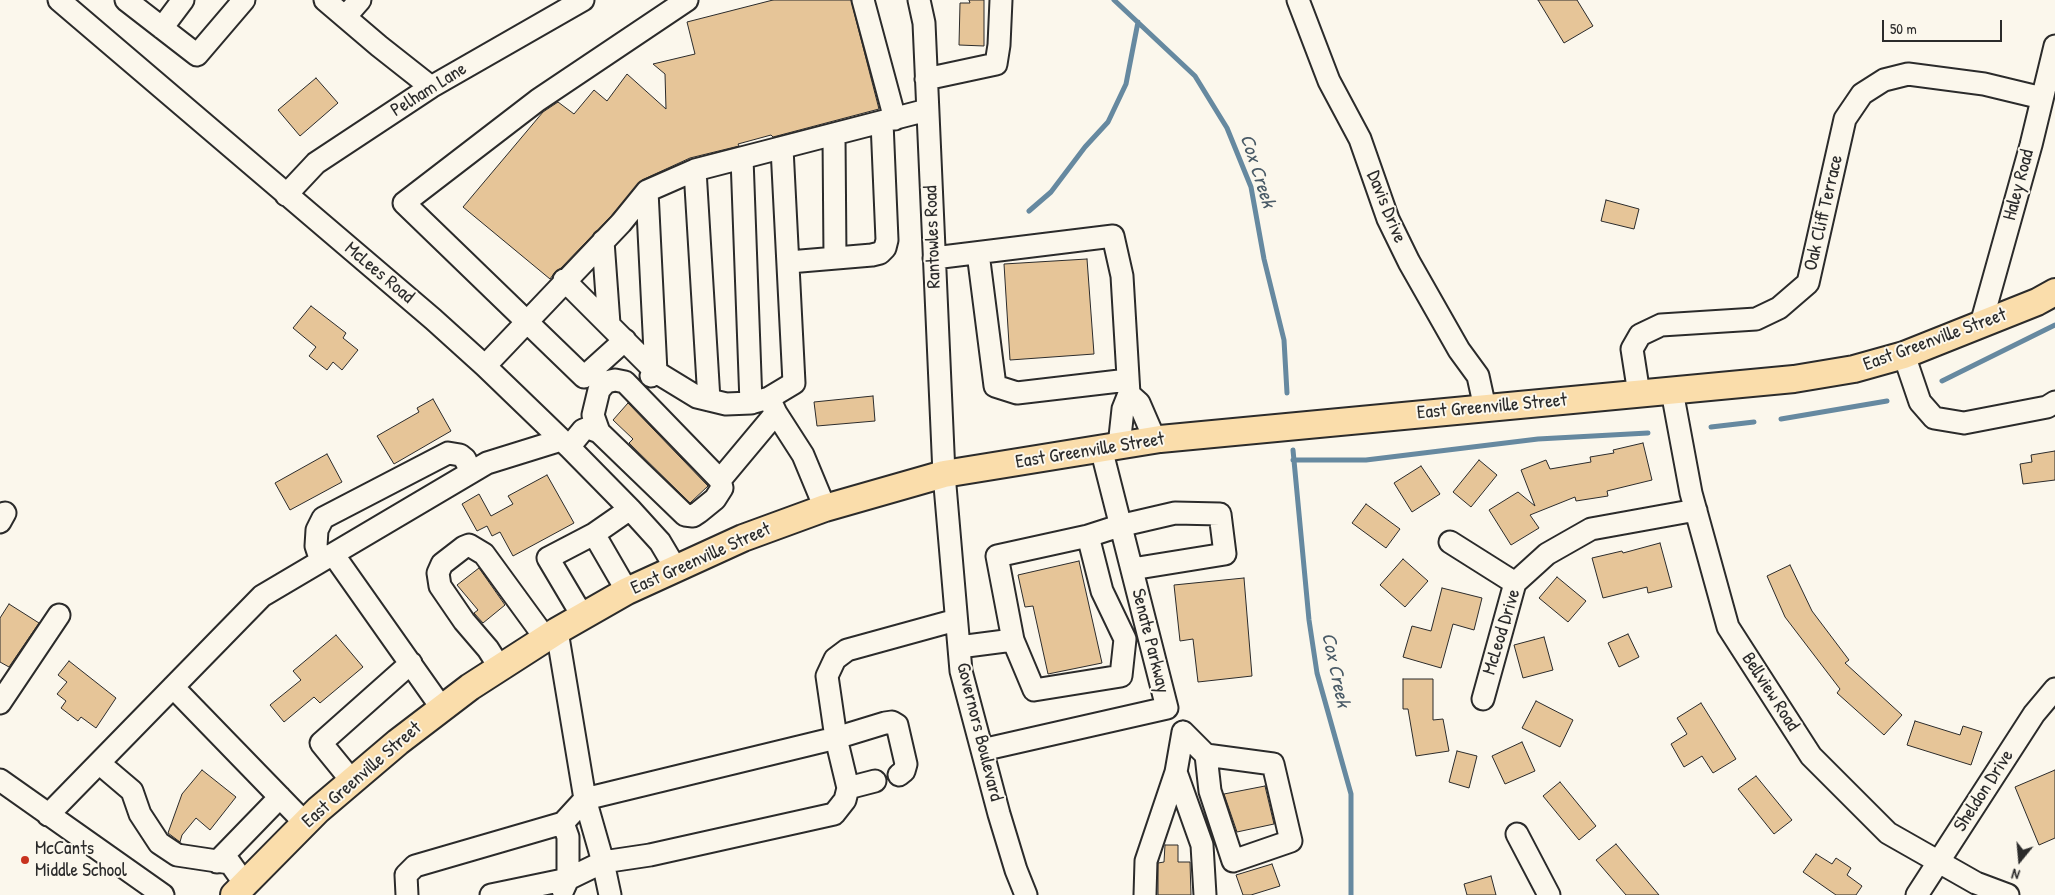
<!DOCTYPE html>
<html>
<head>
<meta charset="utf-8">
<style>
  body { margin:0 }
  #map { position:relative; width:2055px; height:895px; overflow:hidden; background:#fbf7ec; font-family:"Patrick Hand",sans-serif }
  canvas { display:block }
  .north { position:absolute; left:1995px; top:835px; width:50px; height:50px; -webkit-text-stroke:4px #fbf7ec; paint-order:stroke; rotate:197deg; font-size:14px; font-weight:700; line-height:20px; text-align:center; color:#2b2b2b }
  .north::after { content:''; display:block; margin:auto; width:18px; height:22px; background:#2b2b2b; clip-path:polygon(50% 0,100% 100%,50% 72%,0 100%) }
  .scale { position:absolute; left:1882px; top:20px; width:120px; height:22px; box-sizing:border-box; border:2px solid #2b2b2b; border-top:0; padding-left:6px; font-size:15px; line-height:18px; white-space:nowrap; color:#2b2b2b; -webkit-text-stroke:4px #fbf7ec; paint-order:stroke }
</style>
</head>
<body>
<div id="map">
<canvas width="2055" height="895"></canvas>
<div class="north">N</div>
<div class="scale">50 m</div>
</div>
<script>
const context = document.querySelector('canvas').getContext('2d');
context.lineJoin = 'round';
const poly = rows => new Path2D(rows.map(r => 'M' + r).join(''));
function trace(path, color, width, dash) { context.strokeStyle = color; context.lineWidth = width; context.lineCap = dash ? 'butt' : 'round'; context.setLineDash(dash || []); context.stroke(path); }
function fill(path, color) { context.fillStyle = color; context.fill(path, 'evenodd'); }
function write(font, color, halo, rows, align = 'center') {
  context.font = font + ' "Patrick Hand",sans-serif'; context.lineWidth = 4; context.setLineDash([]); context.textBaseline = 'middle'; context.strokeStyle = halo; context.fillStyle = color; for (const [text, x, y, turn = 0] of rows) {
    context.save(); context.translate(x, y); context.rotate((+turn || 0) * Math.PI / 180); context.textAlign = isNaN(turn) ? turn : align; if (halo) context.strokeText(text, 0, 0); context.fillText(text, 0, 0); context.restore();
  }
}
trace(poly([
  [1114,0,1195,76,1227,128,1251,187,1264,259,1284,340,1287,393],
  [1029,211,1051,192,1085,147,1108,122,1126,84,1138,22],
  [1942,381,2055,325],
  [1781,419,1887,401],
  [1711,427,1754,422],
  [1293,450,1309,620,1317,673,1351,794,1351,895],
  [1293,460,1366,460,1538,439,1648,433]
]), '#6689a0', 5);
const building = poly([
  [773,0,851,0,879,109,773,137,771,135,738,144,739,146,690,158,642,180,612,215,561,268,555,272,550,279,463,207,543,112,558,102,574,114,594,90,607,101,627,74,666,109,665,74,653,64,695,54,687,22,773,0],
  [969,0,984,0,984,46,959,45,960,3,970,3,969,0],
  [1538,0,1577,0,1593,26,1564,43,1538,0],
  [316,78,338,103,300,136,278,110,316,78],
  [1606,200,1639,209,1634,229,1601,221,1606,200],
  [1087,259,1094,354,1010,360,1004,264,1087,259],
  [311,306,346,333,343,338,358,350,342,370,333,362,327,370,309,356,316,347,293,328,311,306],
  [873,396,875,421,817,426,814,402,873,396],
  [433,399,451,431,394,464,377,436,419,412,417,408,433,399],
  [628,403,708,486,690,503,629,443,633,439,613,420,628,403],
  [1643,443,1652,480,1607,491,1608,496,1576,501,1575,497,1530,515,1539,528,1511,545,1489,510,1518,492,1535,506,1521,470,1546,460,1550,469,1591,462,1590,457,1614,453,1613,450,1643,443],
  [2055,451,2055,480,2023,484,2020,464,2032,462,2031,455,2055,451],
  [327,454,342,482,290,510,275,483,327,454],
  [1479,460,1497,475,1471,507,1453,492,1479,460],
  [1421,466,1440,494,1412,512,1394,483,1421,466],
  [547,475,574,523,513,556,500,532,492,536,487,526,477,531,462,504,479,494,491,516,513,504,508,496,547,475],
  [1366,504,1400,529,1386,548,1352,523,1366,504],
  [1660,543,1672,587,1648,593,1647,587,1603,598,1592,558,1622,551,1623,553,1660,543],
  [1403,559,1428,581,1405,607,1380,585,1403,559],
  [1079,561,1102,663,1048,674,1033,606,1025,607,1018,575,1079,561],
  [1790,565,1812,611,1849,660,1845,663,1902,715,1884,735,1837,693,1840,689,1785,617,1767,576,1790,565],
  [479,568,505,605,483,623,474,613,478,610,457,585,479,568],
  [1557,577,1586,601,1568,622,1539,598,1557,577],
  [1244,578,1252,676,1198,682,1193,639,1180,641,1174,585,1244,578],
  [1442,588,1482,598,1474,630,1453,624,1441,668,1403,657,1412,626,1431,631,1442,588],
  [9,604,39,623,9,667,0,662,0,618,9,604],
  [1628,634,1639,657,1619,667,1608,643,1628,634],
  [336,635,363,667,320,703,314,697,284,722,270,705,301,680,293,671,336,635],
  [1544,637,1553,670,1523,678,1514,645,1544,637],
  [69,661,116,698,96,728,81,717,78,721,61,708,66,701,57,694,67,682,58,675,69,661],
  [1403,679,1433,679,1433,720,1443,719,1449,751,1416,756,1408,709,1403,709,1403,679],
  [1536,701,1573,720,1560,747,1522,728,1536,701],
  [1701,703,1736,759,1713,773,1702,756,1684,767,1671,744,1687,734,1677,718,1701,703],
  [1915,721,1960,735,1963,726,1982,732,1971,765,1907,745,1915,721],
  [1522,742,1535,771,1505,784,1492,756,1522,742],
  [1457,751,1477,756,1469,788,1449,782,1457,751],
  [202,770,236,797,210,830,196,818,182,835,180,842,168,833,182,794,202,770],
  [2055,770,2055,838,2039,845,2015,787,2055,770],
  [1756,776,1792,820,1774,834,1738,789,1756,776],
  [1560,782,1596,826,1579,840,1543,796,1560,782],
  [1265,786,1274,824,1237,832,1224,794,1265,786],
  [1616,844,1659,895,1626,895,1596,860,1616,844],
  [1165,845,1178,845,1178,862,1190,862,1191,895,1158,895,1158,863,1164,862,1165,845],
  [1816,854,1832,864,1836,858,1851,868,1847,875,1862,886,1856,895,1836,895,1803,872,1816,854],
  [1272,864,1280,886,1251,895,1243,895,1236,875,1272,864],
  [1491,876,1496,895,1467,895,1464,884,1491,876]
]);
fill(building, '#e6c598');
trace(building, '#2b2b2b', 1);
const minor = poly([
  [59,0,433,319,485,366,569,447,630,509,660,542,676,569],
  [126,0,197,55,244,0],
  [325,0,379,46,431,87],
  [863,0,895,119],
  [919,0,924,23,944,474,961,671,999,814,1016,870,1026,895],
  [1298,0,1329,81,1360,139,1388,219,1409,262,1459,350,1478,376,1485,408],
  [345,17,360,0],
  [162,28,183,0],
  [926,79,996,64,999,45,1001,0],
  [834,136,835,258],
  [742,158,751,403],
  [695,170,709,400],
  [647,191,656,372,651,376],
  [286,195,316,163,431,87,583,0],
  [603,241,609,324],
  [978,253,995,386,1017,393,1128,380],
  [934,258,1113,236,1122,276,1129,394],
  [789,262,872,255,880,253,885,248,887,240,882,122],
  [564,280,656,372,697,397,726,404,751,403,769,398,776,413,803,455,825,508],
  [1981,324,2031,145,2055,46],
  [625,340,584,377,404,203,538,100,687,0],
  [1904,355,1920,402,1934,418,1964,423,2047,407,2055,402],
  [485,366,621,223,647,191,695,170,927,110],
  [1672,391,1691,493,1728,627,1811,756,1888,833,1976,883,2008,895],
  [1639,394,1632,349,1640,335,1661,325,1756,319,1779,308,1808,283,1845,119,1862,94,1884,80,1908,74,1984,84,2042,98],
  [769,398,794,383,782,148],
  [1119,446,1123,409,1129,394,1139,403,1155,440],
  [569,447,583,430,588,428,599,432,685,515,693,516,699,512,715,499,722,488,720,480,625,382,615,380,606,382,599,390,593,415,599,432],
  [720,480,776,413],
  [0,522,5,513],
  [1450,542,1515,583],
  [333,554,441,707],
  [321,561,316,546,317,530,323,518,448,453,460,455,465,459,471,472],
  [627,591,594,534,630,509],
  [583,617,548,558,594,534],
  [557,631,585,799,836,738,827,676,835,659,847,650,956,620],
  [1013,640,1034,690,1121,676,1125,639,1102,591,1088,536],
  [959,647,1013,640,997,556,1088,536,1119,526,1175,513,1220,514,1225,554,1132,569],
  [500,668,488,649,464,621,440,586,438,573,442,564,464,547,469,545,484,554,546,639],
  [173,687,305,823],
  [1483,699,1515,583,1547,554,1591,529,1696,510],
  [0,703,59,615],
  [1183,732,1206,755,1210,791,1233,861,1291,841,1273,764,1206,755],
  [982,750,1167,708,1101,448],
  [99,763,132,791,140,814,159,843,177,855,230,863,245,884],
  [1176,772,1202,845,1205,895],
  [0,780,163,895],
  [352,781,321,743,411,663],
  [848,788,836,738,885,723,892,722,897,725,906,764,904,771,899,775],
  [585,799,603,862,650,855,834,814,845,800,848,788,875,781],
  [48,815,262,596,487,463,561,440],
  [563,823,568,837,568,879,563,890],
  [1517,834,1549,895],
  [217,862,280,797],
  [407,895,406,875,415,866,563,823,585,799],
  [491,895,568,879,603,862,610,895],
  [1145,895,1146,861,1176,772,1183,732],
  [1917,895,2034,714,2055,689]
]);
const major = poly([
  [234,895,318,810,398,742,470,687,557,631,627,591,743,538,825,508,944,474,1160,439,1794,379,1854,369,1904,355,2037,302,2055,292]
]);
trace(minor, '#2b2b2b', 25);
trace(major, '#2b2b2b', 30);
trace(minor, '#fbf7ec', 21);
trace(major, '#faddab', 26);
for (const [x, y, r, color] of [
  [25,860,5,"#c8321e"]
]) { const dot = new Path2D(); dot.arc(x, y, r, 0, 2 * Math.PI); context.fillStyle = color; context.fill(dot); trace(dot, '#fbf7ec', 2); }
write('19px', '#2b2b2b', '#fbf7ec', [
  ["Pelham Lane",429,90,-32],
  ["Haley Road",2019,185,-75],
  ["Davis Drive",1386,207,68],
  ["Oak Cliff Terrace",1824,213,-77],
  ["Rantowles Road",933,237,-92],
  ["McLees Road",379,273,40],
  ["East Greenville Street",1935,340,-20],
  ["East Greenville Street",1492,407,-5],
  ["East Greenville Street",1090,451,-9],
  ["East Greenville Street",701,559,-24],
  ["McLeod Drive",1502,632,-73],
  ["Senate Parkway",1150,641,76],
  ["Bellview Road",1770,692,57],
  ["Governors Boulevard",979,732,76],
  ["East Greenville Street",362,775,-41],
  ["Sheldon Drive",1984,791,-57]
]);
write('19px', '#2b2b2b', '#fbf7ec', [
  ["McCants",35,849],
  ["Middle School",35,871]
], 'left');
write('italic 20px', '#495a66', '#fbf7ec', [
  ["Cox Creek",1257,171,72],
  ["Cox Creek",1335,670,78]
]);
</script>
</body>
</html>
